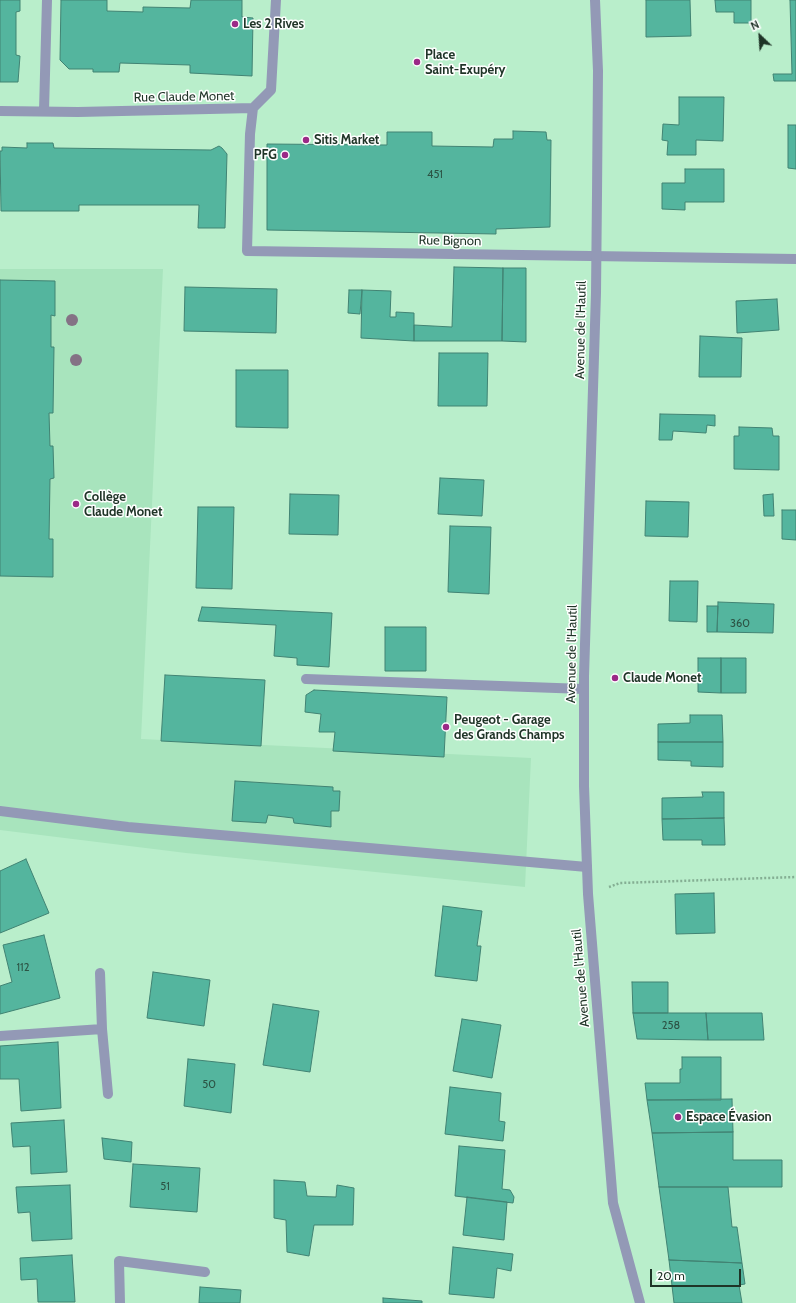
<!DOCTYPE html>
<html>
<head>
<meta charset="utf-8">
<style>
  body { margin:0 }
  #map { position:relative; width:796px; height:1303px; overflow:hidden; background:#b9eecb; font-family:Cabin,sans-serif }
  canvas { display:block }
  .north { position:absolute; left:740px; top:16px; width:40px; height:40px; -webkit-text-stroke:3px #fff; paint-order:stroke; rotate:335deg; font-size:11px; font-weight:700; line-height:16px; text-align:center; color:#1f3427 }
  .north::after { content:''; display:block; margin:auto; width:14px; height:18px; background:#1f3427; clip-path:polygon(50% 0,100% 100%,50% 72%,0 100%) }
  .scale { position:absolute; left:650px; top:1269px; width:91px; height:18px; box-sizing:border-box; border:2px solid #1f3427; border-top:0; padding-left:5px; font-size:12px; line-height:14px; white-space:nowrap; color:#1f3427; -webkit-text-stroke:3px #fff; paint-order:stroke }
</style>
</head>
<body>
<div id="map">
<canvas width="796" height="1303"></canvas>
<div class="north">N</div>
<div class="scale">20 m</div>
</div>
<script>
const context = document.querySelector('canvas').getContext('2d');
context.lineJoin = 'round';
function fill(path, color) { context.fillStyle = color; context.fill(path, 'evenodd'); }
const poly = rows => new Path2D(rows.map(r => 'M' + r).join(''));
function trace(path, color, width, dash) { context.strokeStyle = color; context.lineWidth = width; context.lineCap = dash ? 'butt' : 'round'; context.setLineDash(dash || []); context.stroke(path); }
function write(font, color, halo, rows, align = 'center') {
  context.font = font + ' Cabin,sans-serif'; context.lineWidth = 3; context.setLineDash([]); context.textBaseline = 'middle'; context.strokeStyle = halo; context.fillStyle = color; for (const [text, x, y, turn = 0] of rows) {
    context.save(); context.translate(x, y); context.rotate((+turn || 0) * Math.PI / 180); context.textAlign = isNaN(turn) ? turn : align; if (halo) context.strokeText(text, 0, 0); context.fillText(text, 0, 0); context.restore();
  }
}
fill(poly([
  [0,269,163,269,141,739,531,758,525,887,186,853,0,830]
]), '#a8e4bd');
const building = poly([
  [0,0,20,0,20,11,16,12,16,55,20,56,18,82,0,82,0,0],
  [61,0,107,0,107,11,143,12,143,7,190,8,191,0,242,0,242,17,253,18,252,76,190,73,190,65,120,63,119,72,93,72,93,69,69,69,60,60,61,0],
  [646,0,690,0,691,36,646,37,646,0],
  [715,0,751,0,751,23,734,23,734,12,716,12,715,0],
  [790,0,796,0,796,81,774,81,773,74,792,74,790,0],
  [679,97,724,97,723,141,696,140,696,155,667,155,668,141,662,140,663,124,679,125,679,97],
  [788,125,796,125,796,169,788,168,788,125],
  [513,131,546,132,547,140,551,140,550,227,496,229,496,234,267,230,267,144,387,145,387,132,432,132,432,146,493,147,494,139,513,139,513,131],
  [27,143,53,143,54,148,211,150,219,146,222,148,227,154,225,228,198,228,199,205,79,205,79,211,1,211,0,151,2,151,2,147,27,148,27,143],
  [685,169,724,169,724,202,685,202,685,210,662,209,662,183,685,183,685,169],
  [454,267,503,268,502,341,414,341,414,325,452,327,454,267],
  [503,268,526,268,526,342,502,341,503,268],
  [0,280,55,281,55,316,51,315,51,347,54,347,53,413,49,413,50,446,53,446,54,478,50,479,49,539,53,539,53,577,0,576,0,280],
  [185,287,277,289,276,333,184,331,185,287],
  [349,290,362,290,360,314,348,313,349,290],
  [362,290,391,291,390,317,396,317,396,312,414,313,414,341,361,338,362,290],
  [777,299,779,330,737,333,736,301,777,299],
  [700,336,742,338,741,377,699,377,700,336],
  [439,353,488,353,487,406,438,406,439,353],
  [236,370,288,370,288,428,236,427,236,370],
  [660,414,715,415,715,426,707,425,706,433,673,431,672,440,659,440,660,414],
  [739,427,772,428,773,436,779,436,779,470,734,469,734,436,739,436,739,427],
  [440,478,484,480,482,516,438,514,440,478],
  [290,494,339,495,338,535,289,534,290,494],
  [773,494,774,516,764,516,763,495,773,494],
  [646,501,689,502,688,537,645,536,646,501],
  [198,507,234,507,232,589,196,588,198,507],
  [782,510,796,510,796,540,782,539,782,510],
  [450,526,491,527,489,594,448,592,450,526],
  [670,581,698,581,697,622,669,621,670,581],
  [718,602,774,604,773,633,717,632,718,602],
  [707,606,718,606,717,632,707,632,707,606],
  [202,607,332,613,329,667,297,665,297,658,274,656,276,625,198,621,202,607],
  [385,627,426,627,426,671,385,671,385,627],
  [698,658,721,658,721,693,698,692,698,658],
  [721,658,746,658,746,693,721,693,721,658],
  [165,675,265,680,261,746,161,741,165,675],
  [314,690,447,697,444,757,333,751,335,732,319,732,321,714,305,712,306,695,314,690],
  [690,715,722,715,723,742,658,742,658,724,690,723,690,715],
  [658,742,723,742,723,767,691,766,691,761,658,760,658,742],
  [235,781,333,787,333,791,340,791,339,811,331,811,331,827,294,823,293,818,268,815,266,823,232,821,235,781],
  [702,792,724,792,724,818,662,819,662,798,703,797,702,792],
  [724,818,725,845,702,845,702,840,663,840,662,819,724,818],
  [26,859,49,913,0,933,0,871,26,859],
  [714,893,715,933,676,934,675,894,714,893],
  [443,906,482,911,477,946,481,946,477,981,435,976,443,906],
  [44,935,60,998,0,1014,0,986,12,982,3,945,44,935],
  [153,972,210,980,204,1026,147,1018,153,972],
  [632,982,668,982,668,1013,633,1013,632,982],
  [273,1004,319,1011,310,1072,263,1065,273,1004],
  [633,1013,706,1013,708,1040,637,1039,633,1013],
  [706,1013,762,1013,764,1040,708,1040,706,1013],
  [462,1019,501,1025,492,1078,453,1071,462,1019],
  [58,1042,61,1108,21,1111,19,1079,0,1079,0,1046,58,1042],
  [682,1057,721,1057,721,1100,647,1100,645,1083,680,1083,680,1069,682,1069,682,1057],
  [188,1059,235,1064,231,1113,184,1106,188,1059],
  [450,1087,501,1093,499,1121,505,1122,503,1141,445,1134,450,1087],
  [732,1099,733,1132,652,1133,647,1100,732,1099],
  [64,1120,67,1172,31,1174,30,1146,13,1147,11,1123,64,1120],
  [733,1132,733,1160,782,1160,782,1187,659,1187,652,1133,733,1132],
  [102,1138,132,1142,131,1162,104,1159,102,1138],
  [459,1146,505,1150,502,1189,510,1190,514,1197,513,1203,455,1196,459,1146],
  [133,1164,200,1168,197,1212,130,1207,133,1164],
  [274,1180,305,1182,307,1196,336,1197,337,1185,354,1188,353,1225,314,1225,309,1256,287,1252,286,1220,274,1218,274,1180],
  [70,1185,72,1239,32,1241,30,1212,18,1213,16,1187,70,1185],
  [659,1187,728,1187,732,1227,737,1227,742,1263,669,1260,659,1187],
  [467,1197,507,1202,504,1240,463,1235,467,1197],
  [453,1247,513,1254,511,1271,497,1268,494,1298,449,1294,453,1247],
  [72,1255,75,1302,38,1302,37,1279,21,1280,20,1258,72,1255],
  [669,1260,742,1263,745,1284,739,1285,742,1303,674,1303,669,1260],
  [200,1287,241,1290,240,1303,199,1303,200,1287],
  [383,1298,422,1301,422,1303,383,1303,383,1298]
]);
fill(building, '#54b59e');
trace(building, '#418373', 1);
trace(poly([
  [609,887,620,883,796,877]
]), '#84ae93', 2.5, [2, 2]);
trace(poly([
  [306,679,584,689],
  [0,811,128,827,587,867]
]), '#9399b6', 10);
trace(poly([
  [253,108,250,134,247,251,796,259],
  [0,111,78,112,253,108,271,90,276,0],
  [44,111,47,0],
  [100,973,102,1029,108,1094],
  [0,1036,102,1029],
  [120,1303,119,1261,205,1272]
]), '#9399b6', 10);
trace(poly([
  [595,0,598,71,597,194,596,293,584,676,584,786,588,894,613,1203,640,1303]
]), '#9399b6', 10);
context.fillStyle = '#847285';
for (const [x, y] of [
  [72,320],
  [76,360]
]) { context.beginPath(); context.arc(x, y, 6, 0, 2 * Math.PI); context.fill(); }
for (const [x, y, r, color] of [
  [235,24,4,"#9b2987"],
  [417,62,4,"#9b2987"],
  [306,140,4,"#9b2987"],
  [285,155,4,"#9b2987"],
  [76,504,4,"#9b2987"],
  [615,678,4,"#9b2987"],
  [446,727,4,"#9b2987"],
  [678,1117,4,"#9b2987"]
]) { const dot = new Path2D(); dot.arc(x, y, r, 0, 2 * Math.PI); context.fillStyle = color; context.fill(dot); trace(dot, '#fff', 1.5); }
write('11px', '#2c5445', null, [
  ["451",435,175],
  ["360",740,624],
  ["112",23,968],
  ["258",671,1026],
  ["50",209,1085],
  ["51",165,1187]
]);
write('bold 13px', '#1f3427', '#fff', [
  ["Les 2 Rives",243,24],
  ["Place",425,55],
  ["Saint-Exupéry",425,70],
  ["Sitis Market",314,140],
  ["PFG",277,155,"right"],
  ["Collège",84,497],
  ["Claude Monet",84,512],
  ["Claude Monet",623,678],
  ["Peugeot - Garage",454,720],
  ["des Grands Champs",454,735],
  ["Espace Évasion",686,1117]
], 'left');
write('13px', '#1f3427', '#fff', [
  ["Rue Claude Monet",184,97,-1],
  ["Rue Bignon",450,241,1],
  ["Avenue de l'Hautil",581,330,-89],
  ["Avenue de l'Hautil",572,654,-89],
  ["Avenue de l'Hautil",581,978,-95]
]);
</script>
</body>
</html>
